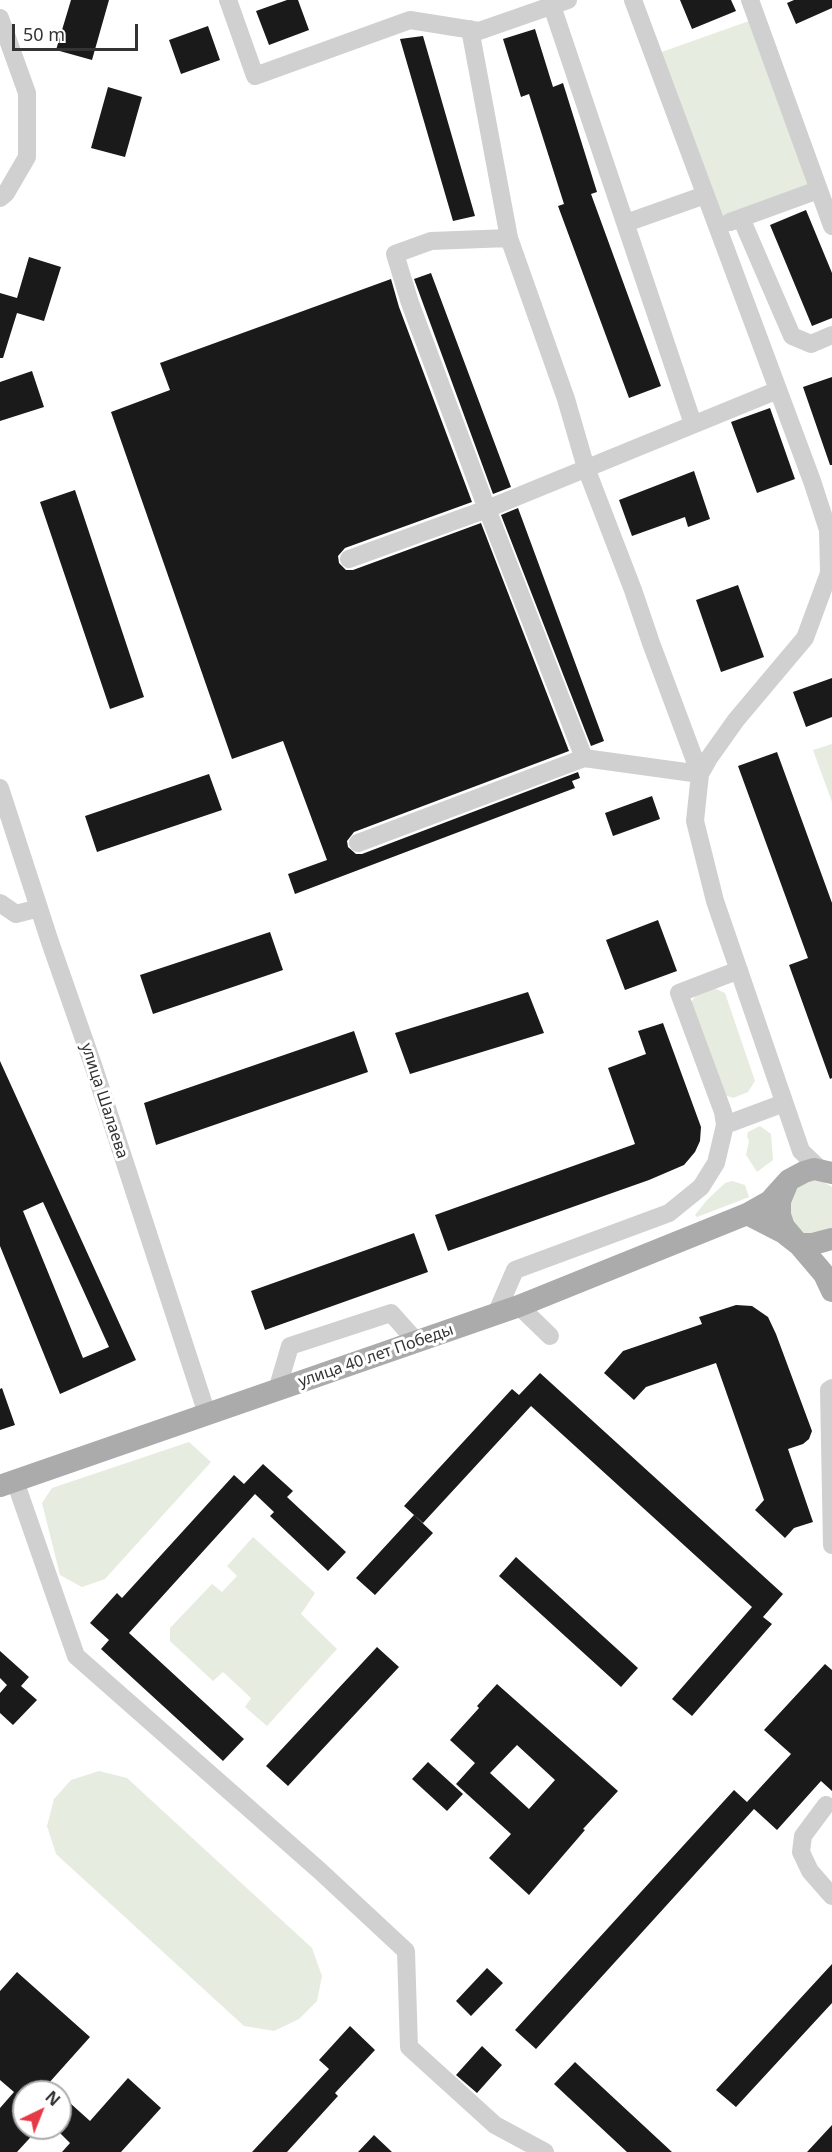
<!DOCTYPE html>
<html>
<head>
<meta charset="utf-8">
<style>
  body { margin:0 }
  #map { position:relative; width:832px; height:2152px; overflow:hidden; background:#fff; font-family:"Noto Sans",sans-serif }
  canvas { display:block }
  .north { position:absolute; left:12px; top:2080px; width:60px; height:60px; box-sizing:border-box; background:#fff; border:2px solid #adadad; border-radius:50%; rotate:43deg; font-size:16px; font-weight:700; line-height:24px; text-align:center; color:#333 }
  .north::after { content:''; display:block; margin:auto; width:21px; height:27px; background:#e63946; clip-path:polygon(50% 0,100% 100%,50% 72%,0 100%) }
  .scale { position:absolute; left:12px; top:24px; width:126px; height:27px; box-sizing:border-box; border:3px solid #333; border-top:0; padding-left:8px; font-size:18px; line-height:21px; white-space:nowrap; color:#333; -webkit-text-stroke:4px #fff; paint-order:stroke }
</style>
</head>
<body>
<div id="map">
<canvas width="832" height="2152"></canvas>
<div class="north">N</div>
<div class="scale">50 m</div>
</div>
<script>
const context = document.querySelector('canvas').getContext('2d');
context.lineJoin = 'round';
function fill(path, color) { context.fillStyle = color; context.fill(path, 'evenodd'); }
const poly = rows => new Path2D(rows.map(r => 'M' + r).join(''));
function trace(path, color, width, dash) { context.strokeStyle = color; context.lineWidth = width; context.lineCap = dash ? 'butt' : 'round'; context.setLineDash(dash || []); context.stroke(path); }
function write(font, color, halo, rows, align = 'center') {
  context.font = font + ' "Noto Sans",sans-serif'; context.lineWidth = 6; context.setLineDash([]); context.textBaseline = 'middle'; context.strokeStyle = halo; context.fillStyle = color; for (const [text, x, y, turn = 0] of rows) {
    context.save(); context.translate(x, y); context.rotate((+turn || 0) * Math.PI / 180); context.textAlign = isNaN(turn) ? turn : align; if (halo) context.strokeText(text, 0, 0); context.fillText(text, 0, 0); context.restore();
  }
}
fill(poly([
  [749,21,810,186,723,221,656,54],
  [832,744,832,802,813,750],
  [716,989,725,993,755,1081,748,1092,733,1098,725,1095,691,1002,698,993],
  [760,1126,771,1134,773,1160,757,1172,746,1155,749,1141,747,1136,748,1132],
  [813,1180,823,1182,832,1187,832,1230,812,1237,794,1230,785,1203,795,1187],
  [732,1181,745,1185,749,1197,697,1217,695,1215,707,1200,725,1183],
  [189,1442,211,1462,105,1579,82,1587,60,1575,42,1503,52,1488],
  [253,1537,315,1593,301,1614,337,1649,267,1726,245,1707,251,1698,223,1672,213,1681,170,1641,170,1628,212,1584,222,1592,237,1576,227,1566],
  [99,1771,127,1778,312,1948,322,1976,317,2001,299,2019,274,2031,244,2026,56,1854,47,1826,54,1799,71,1780]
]), '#e6ecdf');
fill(poly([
  [71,0,109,0,92,60,56,50],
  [287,0,298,0,309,30,269,45,256,11],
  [680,0,731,0,736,11,692,29],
  [794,0,832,0,832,8,796,24,787,3],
  [208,26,220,60,181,74,169,40],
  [535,29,553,87,563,83,597,192,591,194,661,386,629,398,558,206,564,204,529,94,521,97,503,39],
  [423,36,475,216,453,221,400,39],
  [108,87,142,97,125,157,91,148],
  [806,210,832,273,832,318,812,326,770,225],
  [29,257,61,267,44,321,17,313,3,358,0,358,0,293,17,298],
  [431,273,511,487,493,494,414,279],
  [391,279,399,307,472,502,345,548,338,556,339,563,346,570,353,570,481,523,569,751,354,832,347,841,348,847,356,854,362,854,578,772,580,778,572,781,575,788,295,894,288,874,327,860,283,741,232,759,111,412,170,390,160,363],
  [32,371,44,407,0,421,0,382],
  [832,377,832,465,830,465,803,387],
  [770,408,795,479,757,493,731,422],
  [694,471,710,519,688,527,685,517,632,536,619,500],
  [75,490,144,697,110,709,40,502],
  [518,508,604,741,591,746,501,515],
  [738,585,764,657,721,672,696,600],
  [832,678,832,717,806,727,793,692],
  [777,752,832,903,832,1078,830,1079,789,965,808,958,738,766],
  [209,774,222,810,97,852,85,816],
  [652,796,660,819,613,836,605,813],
  [658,920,677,971,625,990,606,940],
  [270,932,283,970,153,1014,140,975],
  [528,992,544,1033,410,1074,395,1033],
  [663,1023,701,1127,700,1141,695,1152,684,1165,649,1180,448,1251,435,1215,635,1144,608,1068,646,1054,638,1031],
  [354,1031,368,1072,156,1145,144,1103],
  [0,1061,136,1360,60,1394,0,1246],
  [43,1202,109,1347,83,1358,23,1211],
  [414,1233,428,1272,265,1330,251,1291],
  [736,1305,752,1306,768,1317,776,1334,812,1431,809,1439,803,1444,788,1449,813,1522,794,1528,785,1538,755,1510,764,1500,716,1363,646,1387,634,1400,604,1373,623,1351,702,1324,699,1317],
  [540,1373,783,1594,763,1617,772,1624,692,1716,672,1699,752,1607,531,1406,423,1523,404,1506,512,1389,519,1395],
  [2,1388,15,1425,0,1430,0,1389],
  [263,1464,293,1491,287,1497,346,1552,328,1571,270,1516,274,1512,255,1494,129,1633,244,1739,223,1761,101,1649,109,1640,90,1623,117,1593,122,1598,234,1475,244,1484],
  [414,1515,433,1533,375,1595,356,1578],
  [516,1557,638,1668,621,1687,499,1576],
  [377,1647,399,1667,288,1786,266,1766],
  [0,1651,29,1677,21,1686,37,1700,13,1725,0,1713,0,1693,7,1685,0,1678],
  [825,1664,832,1670,832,1791,821,1781,777,1830,754,1809,536,2049,515,2030,734,1790,747,1802,791,1754,764,1730],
  [497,1684,618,1791,583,1829,585,1830,529,1895,489,1858,511,1834,456,1784,475,1763,450,1740,479,1708,477,1706],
  [517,1745,555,1780,529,1809,490,1773],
  [428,1762,463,1794,447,1811,412,1779],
  [832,1964,832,2003,736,2107,716,2090],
  [487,1968,503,1983,471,2016,456,2001],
  [17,1972,90,2037,48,2084,57,2092,24,2092,24,2128,39,2128,17,2152,0,2152,0,2108,14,2092,0,2080,0,1991],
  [350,2026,375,2050,335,2093,338,2096,287,2152,252,2152,329,2069,319,2060],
  [482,2046,502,2065,477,2093,456,2075],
  [575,2062,672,2152,627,2152,554,2084],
  [128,2078,161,2108,121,2152,62,2152,70,2143,60,2133,60,2094,90,2121],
  [832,2125,832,2152,807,2152],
  [374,2135,392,2152,358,2152]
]), '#1a1a1a');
trace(poly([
  [228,0,255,76,410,20,479,31,568,0],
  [550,0,693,424],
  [633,0,812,481,828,530,829,573,805,638,736,720,709,758,700,774,695,821,715,901,801,1151,822,1171],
  [750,0,832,226],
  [0,18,27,93,27,157,6,193,0,198],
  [470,29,509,238],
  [741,218,792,336,811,344,832,335],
  [730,222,818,190],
  [626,223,705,195],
  [349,559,487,509,410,303,395,254,431,241,509,238,566,399,586,468,633,590,651,643,700,774,584,758,358,843],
  [584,758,487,509,778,390],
  [0,788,50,942,93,1065,207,1414],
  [0,903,16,914,39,908],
  [725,1125,784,1103],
  [519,1306,550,1336],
  [496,1314,515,1270,669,1213,701,1187,716,1163,725,1125,723,1112,679,993,739,970],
  [832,1388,829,1390,832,1545],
  [277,1390,290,1346,391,1313,416,1341],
  [15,1481,76,1656,320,1871,406,1951,409,2047,495,2125,545,2152],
  [826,1805,803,1836,801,1852,810,1871,832,1896]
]), '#d0d0d0', 18);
trace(poly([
  [787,1184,780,1201,780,1215,784,1227,824,1274,832,1291],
  [747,1214,784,1233,798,1244,813,1244,832,1239],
  [0,1486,519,1306,747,1214,770,1201,789,1180,804,1172,814,1169,832,1173]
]), '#ababab', 22);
write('16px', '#333', '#fff', [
  ["улица Шалаева",104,1101,72],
  ["улица 40 лет Победы",376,1356,-19]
]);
</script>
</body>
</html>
